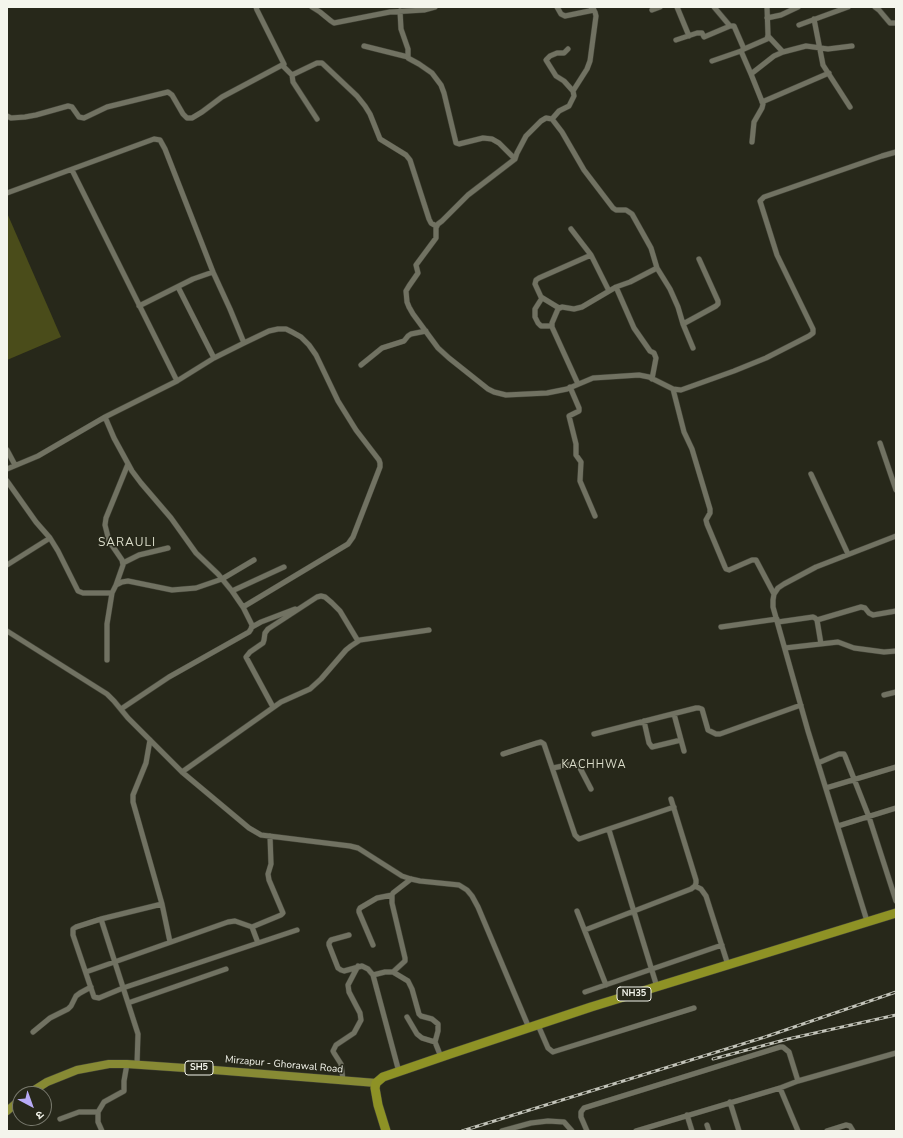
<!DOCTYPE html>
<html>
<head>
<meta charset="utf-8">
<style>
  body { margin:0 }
  #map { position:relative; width:903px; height:1138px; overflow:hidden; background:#27281a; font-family:"Nunito Sans","Noto Sans Devanagari",sans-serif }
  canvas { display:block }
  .frame { position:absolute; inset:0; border:8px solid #f4f5ec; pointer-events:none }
  .north { position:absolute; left:12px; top:1086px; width:40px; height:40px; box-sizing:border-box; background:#27281a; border:1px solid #797a6e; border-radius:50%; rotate:139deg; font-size:11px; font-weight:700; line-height:16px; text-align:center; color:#f4f5ec }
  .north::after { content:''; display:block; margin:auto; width:14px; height:18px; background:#b8abf7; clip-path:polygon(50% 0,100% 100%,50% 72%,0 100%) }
</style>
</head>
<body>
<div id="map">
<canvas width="903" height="1138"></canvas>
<div class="frame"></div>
<div class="north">उ</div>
</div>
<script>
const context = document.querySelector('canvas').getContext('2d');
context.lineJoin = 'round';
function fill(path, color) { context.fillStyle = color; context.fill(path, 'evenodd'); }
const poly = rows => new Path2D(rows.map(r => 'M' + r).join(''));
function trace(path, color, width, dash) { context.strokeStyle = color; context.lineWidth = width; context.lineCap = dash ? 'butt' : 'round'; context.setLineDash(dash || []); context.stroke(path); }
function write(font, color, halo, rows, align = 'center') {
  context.font = font + ' "Nunito Sans",sans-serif'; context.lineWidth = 3; context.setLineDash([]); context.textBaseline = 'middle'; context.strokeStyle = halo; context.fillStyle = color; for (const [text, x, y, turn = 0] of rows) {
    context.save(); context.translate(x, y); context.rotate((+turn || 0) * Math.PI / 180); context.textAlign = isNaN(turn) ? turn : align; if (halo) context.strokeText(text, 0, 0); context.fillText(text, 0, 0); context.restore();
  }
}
fill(poly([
  [7,213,61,337,7,360]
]), '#4a4c1a');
const minor = poly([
  [312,7,320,12,331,21,334,23,390,12,424,10,435,7],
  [557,7,561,14,565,16,594,10],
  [591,7,595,12,596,16,590,61,587,69,573,91,574,96,569,106,559,111,552,119,546,118,541,121,526,136,517,153,515,159,468,195,442,221,438,224,436,228,436,238,416,265,418,273,409,286,406,291,407,302,409,307,413,314,438,348,449,358,488,389,494,392,506,395,547,393,567,389,593,378,639,375,649,377,673,389,681,390,734,371,766,358,809,336,813,333,813,329,777,255,760,201,764,197,882,156,896,152],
  [677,7,689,36],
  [714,7,730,26,734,26,744,49,741,51,751,74,763,104,762,108,754,122,752,142],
  [875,7,879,10,890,23,896,23],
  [652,10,660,7],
  [400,11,401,29,408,49,408,58,419,64,432,73,441,85,444,93,456,143,459,144,483,138,492,139,499,143,515,159],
  [767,18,781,15,798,7],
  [814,19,823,65,850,107],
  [799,25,848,7],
  [768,36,783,52],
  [676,40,697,33,702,33,704,37,730,26],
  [364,46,408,57],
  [568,49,564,53,557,53,550,56,546,60,556,76,564,81,573,91],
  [744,49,767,39,768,35,767,7],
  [712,61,741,51],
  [282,65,292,75,317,63,322,63,357,96,365,106,370,114,380,139,406,155,410,160,429,219,431,223,436,226],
  [751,74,774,56,783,52,806,46,828,49,852,46],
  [292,75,293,82,317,119],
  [762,102,829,73],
  [7,116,11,118,25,117,36,115,68,106,72,107,79,117,84,118,107,107,168,92,172,95,183,114,187,118,192,118,202,112,222,97,284,64,257,10,256,7],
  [552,119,562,132,584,170,613,208,616,210,626,210,632,214,651,248,657,268,670,289,678,307,683,324,693,348],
  [72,170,177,381],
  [7,193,154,139,160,140,165,149,213,272,230,309,244,343],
  [571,229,591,255,609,291],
  [178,287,214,358],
  [616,287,634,328,650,351,654,353,656,358,652,379],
  [542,298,535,309,535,317,538,323,541,326,552,326],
  [139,306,193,279,213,272],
  [559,308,541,297,535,284,536,280,539,278,591,255],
  [683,324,716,306,718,304,718,301,699,259],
  [361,365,382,348,404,341,408,336,411,334,426,331],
  [578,384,552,327,552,323,558,309,562,307,574,309,582,307,616,287,630,282,657,268],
  [570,387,579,408,579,411,569,416,576,444,576,455,581,462,580,481,595,516],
  [673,389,684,432,692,449,710,509,710,513,706,520,707,524,725,567,726,569,729,570,752,560,756,560,774,594],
  [105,417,114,438,132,471,141,483,171,518,196,553,218,574,232,591,243,607,252,625,251,629,249,632,169,677,121,709],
  [880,443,896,490],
  [7,450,15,465],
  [7,469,38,456,105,417,177,381,214,358,244,343,269,331,278,329,286,329,292,332,301,337,309,345,316,355,338,401,356,430,379,460,380,463,380,467,353,537,348,544,243,607],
  [811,474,848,554],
  [7,481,36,522,50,538,58,551,78,591,83,593,112,593],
  [123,563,139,555,168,548],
  [7,565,50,538],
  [116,585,123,565,122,560,109,541,105,525,106,518,128,464],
  [232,591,284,567],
  [817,620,861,607,865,608,869,613,873,615,896,611],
  [778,622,813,617,815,618,817,620,821,644],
  [252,627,261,622,295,609],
  [721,627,777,619],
  [7,631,107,694,114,701,128,718,182,772,249,828,261,835,350,846,358,848,402,876,411,879,420,881,459,885,467,890,472,896,478,907,529,1028],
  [785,648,838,642,854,648,884,652,896,651],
  [107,660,107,624,112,593,116,585,122,582,128,581,172,590,196,588,222,579,254,560],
  [884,695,896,692],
  [273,707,246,657,250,652,263,643,264,640,265,633,268,629,317,597,321,596,325,597,332,603,340,611,358,641],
  [674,714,684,751],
  [644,721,649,743,652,747,681,740],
  [594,734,696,708,699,708,702,709,708,730,716,734,720,734,801,705],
  [150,740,146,763,133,795,133,802,162,904,170,942],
  [503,754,537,743,541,742,544,744,575,835,579,839,674,807],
  [818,763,839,754,844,754,845,756,869,817,896,901],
  [553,768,572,764,579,766,591,789],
  [182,772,281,702,310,689,321,679,346,650,351,646,360,640,429,630],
  [826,788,896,767],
  [838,826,896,808],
  [609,830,657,987],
  [695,886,701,889,706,896,728,965],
  [162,904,101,919,76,927,73,929,73,935,94,997,99,998,123,988,297,930],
  [577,911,606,985],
  [101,919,138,1034,137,1064],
  [867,921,808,731,773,607,773,600,774,594,778,588,784,584,816,567,896,536],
  [252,927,281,915,283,913,269,880,268,874,271,864,270,836],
  [585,930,691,889,695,886,696,883,696,880,671,799],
  [349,935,331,940,329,943,329,945,338,968,341,970,344,971,362,966,368,969,373,975,399,1072],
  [373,945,359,912,359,910,360,908,377,898,392,895],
  [86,972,228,922,235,921,252,927,258,943],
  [393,972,405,961,405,958,392,903,392,895,393,893,411,879],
  [373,975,385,972,393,972,408,981,412,989,419,1014,421,1016,432,1019,438,1024,438,1031,435,1042,441,1057],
  [585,992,722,945],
  [128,1003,226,969],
  [407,1017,417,1034,422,1038,435,1042],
  [538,1025,548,1048,553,1052,556,1051,694,1008],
  [33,1032,50,1018,68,1009,71,1006,76,996,80,993,91,987],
  [343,1080,341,1064,334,1053,333,1051,336,1045,354,1033,361,1020,360,1013,349,992,348,985,358,966],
  [780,1088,798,1131],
  [730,1102,739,1131],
  [687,1115,692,1131],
  [60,1119,79,1112,98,1112],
  [707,1125,709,1131],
  [102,1131,98,1122,98,1112,104,1102,124,1091,124,1081,127,1064],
  [502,1131,531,1123,548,1121,564,1122,572,1131],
  [587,1131,581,1117,581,1112,584,1108,780,1047,783,1047,789,1052,798,1081],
  [636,1131,780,1088,798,1081,896,1053],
  [827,1131,846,1125,850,1126,853,1131]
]);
const primary = poly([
  [28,1094,47,1082,77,1070,109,1064,127,1064,214,1070,376,1083],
  [7,1111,20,1100]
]);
const trunk = poly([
  [386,1131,378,1105,375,1088,376,1083,383,1077,450,1054,591,1007,896,913]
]);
trace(minor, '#424337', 6);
trace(primary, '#424337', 9);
trace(trunk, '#424337', 10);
trace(minor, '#717262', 5);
trace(primary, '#878a34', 8);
trace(trunk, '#8e9225', 9);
const rail = poly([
  [713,1059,788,1039,896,1015],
  [462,1131,765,1037,896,992]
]);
trace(rail, '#c2c3b9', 3);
trace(rail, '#27281a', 1.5, [4.5]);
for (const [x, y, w] of [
  [634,994,34],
  [199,1068,28]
]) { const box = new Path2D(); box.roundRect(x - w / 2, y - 7, w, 14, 3); context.fillStyle = '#27281a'; context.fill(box); trace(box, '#f4f5ec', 1); }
write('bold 9px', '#f4f5ec', null, [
  ["NH35",634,994],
  ["SH5",199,1068]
]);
write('10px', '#f4f5ec', '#27281a', [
  ["Mirzapur - Ghorawal Road",284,1065,5]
]);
context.letterSpacing = '1px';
write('11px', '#dbddca', '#27281a', [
  ["KACHHWA",594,765]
]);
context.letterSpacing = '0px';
context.letterSpacing = '1px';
write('12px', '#dbddca', '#27281a', [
  ["SARAULI",127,543]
]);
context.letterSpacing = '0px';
</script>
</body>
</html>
